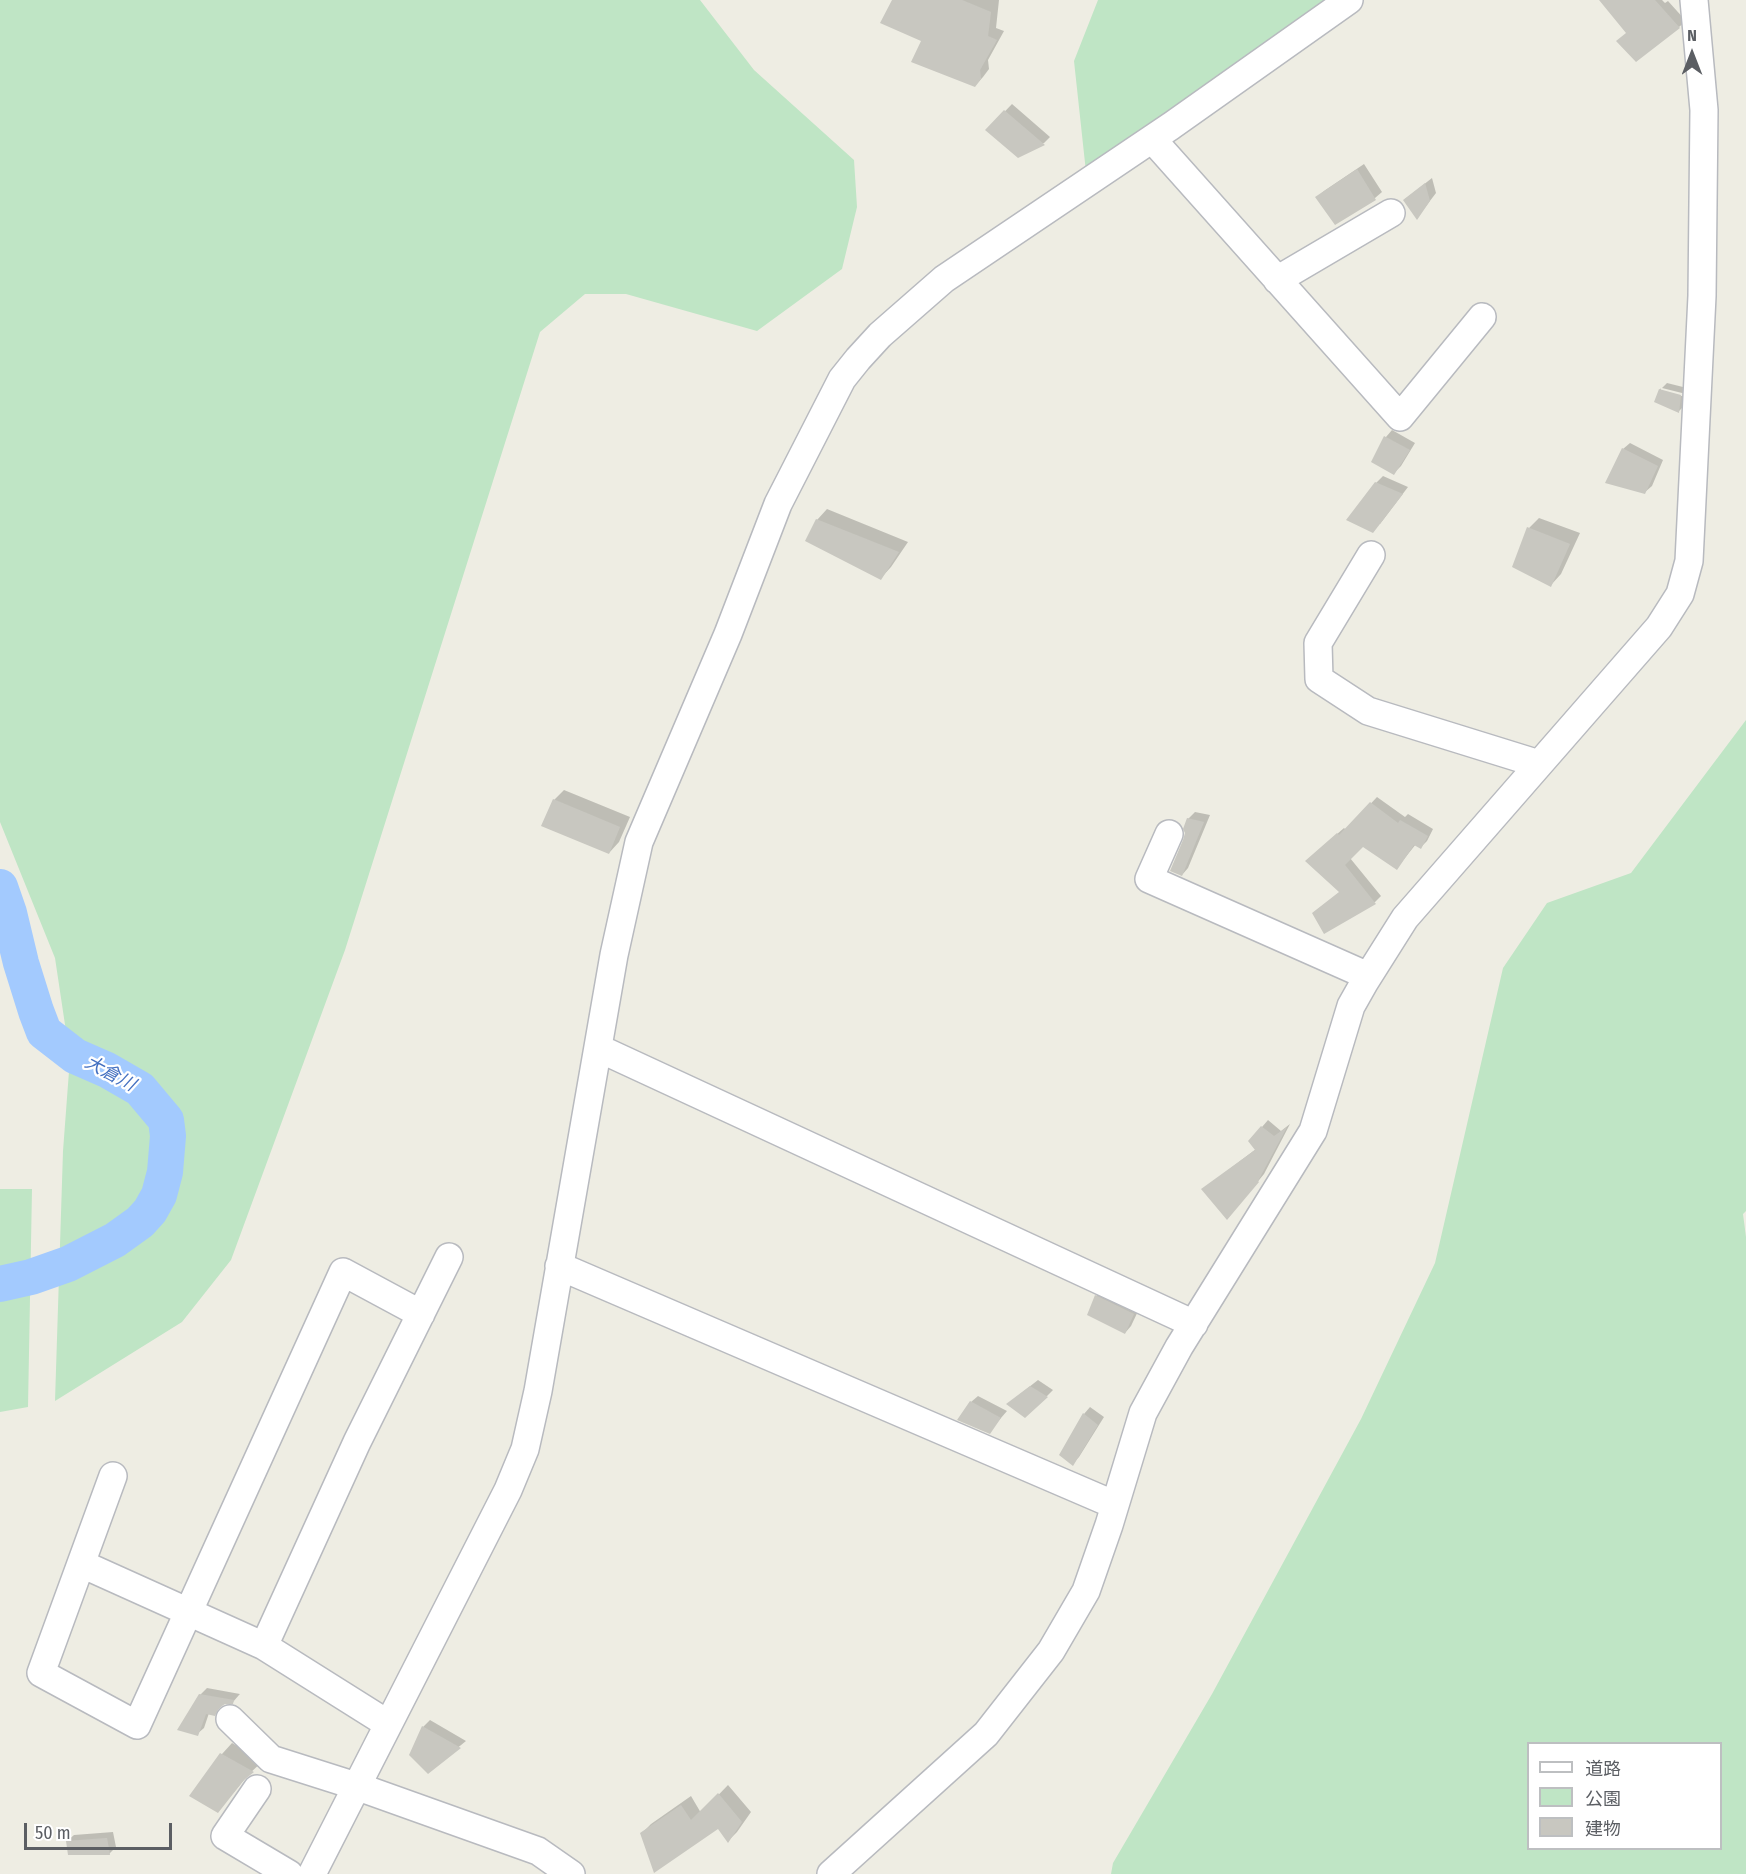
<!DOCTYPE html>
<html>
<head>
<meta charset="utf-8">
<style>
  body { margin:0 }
  #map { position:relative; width:1746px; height:1874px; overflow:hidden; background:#eeede3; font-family:"Fira Sans Condensed","Noto Sans JP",sans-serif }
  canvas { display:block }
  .legend { position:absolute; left:1527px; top:1742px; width:195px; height:108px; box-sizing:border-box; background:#fff; border:2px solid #bdbfc1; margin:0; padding:8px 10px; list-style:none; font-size:18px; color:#5b5e63 }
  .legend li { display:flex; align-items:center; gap:12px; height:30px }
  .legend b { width:30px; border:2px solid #bdbfc1 }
  .north { position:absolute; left:1662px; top:24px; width:60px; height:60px; -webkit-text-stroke:4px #fff; paint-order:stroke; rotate:0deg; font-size:16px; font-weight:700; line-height:24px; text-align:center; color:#5b5e63 }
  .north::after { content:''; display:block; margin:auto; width:21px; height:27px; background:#5b5e63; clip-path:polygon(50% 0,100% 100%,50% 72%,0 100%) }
  .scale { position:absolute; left:24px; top:1823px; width:148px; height:27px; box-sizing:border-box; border:3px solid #5b5e63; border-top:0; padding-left:8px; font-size:18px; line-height:21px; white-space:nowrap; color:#5b5e63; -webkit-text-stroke:4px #fff; paint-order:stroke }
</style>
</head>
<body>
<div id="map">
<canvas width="1746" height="1874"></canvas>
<ul class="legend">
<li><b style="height:8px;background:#fff"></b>道路</li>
<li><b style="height:16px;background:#bfe5c5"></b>公園</li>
<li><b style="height:16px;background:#c8c7c0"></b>建物</li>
</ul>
<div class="north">N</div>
<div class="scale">50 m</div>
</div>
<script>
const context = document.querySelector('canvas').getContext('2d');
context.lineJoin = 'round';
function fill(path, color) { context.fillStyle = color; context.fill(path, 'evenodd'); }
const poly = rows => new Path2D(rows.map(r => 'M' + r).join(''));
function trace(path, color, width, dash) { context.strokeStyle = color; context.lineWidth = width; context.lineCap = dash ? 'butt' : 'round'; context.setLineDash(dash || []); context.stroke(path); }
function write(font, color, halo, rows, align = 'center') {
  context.font = font + ' "Fira Sans Condensed","Noto Sans JP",sans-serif'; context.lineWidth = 4.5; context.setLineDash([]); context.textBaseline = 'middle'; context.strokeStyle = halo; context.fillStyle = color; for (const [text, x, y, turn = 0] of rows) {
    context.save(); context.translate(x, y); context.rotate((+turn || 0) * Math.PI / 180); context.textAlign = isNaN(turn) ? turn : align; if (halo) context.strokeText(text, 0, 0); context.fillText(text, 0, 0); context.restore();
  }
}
fill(poly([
  [0,0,700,0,754,70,854,160,857,207,842,269,757,331,626,294,585,294,540,332,345,950,231,1260,182,1322,55,1401,63,1151,70,1058,55,958,0,822],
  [1098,0,1332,0,1086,172,1074,61],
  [1746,720,1746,1211,1743,1214,1746,1237,1746,1874,1111,1874,1113,1863,1212,1694,1361,1419,1435,1263,1503,968,1547,903,1631,873],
  [1528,1744,1720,1744,1720,1848,1528,1848],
  [0,1189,32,1189,28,1407,0,1412]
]), '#bfe5c5');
fill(poly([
  [894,0,999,0,996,28,1004,31,988,60,989,69,983,77,975,86,923,41],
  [1601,0,1662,0,1665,3,1668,1,1686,21,1679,27],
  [1012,104,1050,137,1044,143,1018,157,987,130],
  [1364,164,1382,192,1375,198,1335,223,1317,197,1324,191],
  [1432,178,1436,193,1417,218,1404,200],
  [1667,383,1687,388,1686,394,1662,388],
  [1661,388,1661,391,1686,397,1685,405,1679,411,1660,390],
  [1392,430,1415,443,1401,466,1394,473,1373,462,1386,437],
  [1630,443,1663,460,1652,486,1645,492,1623,449],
  [1383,476,1408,487,1380,524,1376,483],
  [827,509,908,542,891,567,881,578,817,520],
  [1539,518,1580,533,1561,574,1551,585,1529,528],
  [564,790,630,817,619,842,609,853,554,800],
  [1377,797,1405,817,1408,814,1433,829,1427,841,1421,847,1416,844,1397,868,1363,845,1350,858,1381,896,1375,902,1324,932,1340,891,1313,855,1344,828,1346,830],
  [1195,812,1210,815,1188,868,1182,875,1188,819],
  [1268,1120,1281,1131,1290,1124,1264,1174,1228,1218,1203,1189,1256,1149,1250,1141],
  [1103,1290,1140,1307,1131,1326,1125,1333,1096,1296],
  [1038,1380,1053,1390,1047,1396,1015,1398],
  [978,1396,1007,1411,989,1432,971,1402],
  [1090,1407,1104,1417,1079,1457,1072,1464,1061,1455,1084,1414],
  [207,1688,240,1694,239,1695,233,1702,223,1704,214,1714,209,1713,204,1728,197,1734,200,1695],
  [430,1720,466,1741,428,1772,423,1727],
  [232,1743,263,1761,249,1774,218,1811,191,1796,222,1754],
  [728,1785,751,1812,737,1832,728,1841,718,1827,641,1834,651,1824,691,1796,701,1813],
  [113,1832,116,1847,109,1854,67,1841,74,1835]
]), '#0003');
trace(poly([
  [0,887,9,913,21,963,36,1011,44,1032,75,1056,107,1070,140,1089,166,1120,168,1136,165,1172,159,1195,150,1211,140,1222,115,1240,68,1264,31,1277,0,1284]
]), '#a3cafe', 36);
fill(poly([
  [892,0,962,0,991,12,988,36,997,40,980,70,981,79,975,87,911,62,921,41,880,23],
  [1599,0,1655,0,1680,28,1636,62,1616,41,1626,33],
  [1004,110,1045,145,1018,158,985,130],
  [1357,169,1376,200,1335,225,1315,197],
  [1425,183,1430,201,1417,220,1403,200],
  [1659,389,1681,395,1679,413,1654,402],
  [1384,436,1410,450,1394,475,1371,462],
  [1622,448,1658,466,1645,494,1605,483],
  [1375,482,1403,494,1373,533,1346,520],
  [816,519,899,552,881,580,805,541],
  [1527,527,1570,544,1551,587,1512,567],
  [553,799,620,827,609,854,541,826],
  [1370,802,1398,823,1400,820,1428,836,1421,849,1414,845,1397,870,1363,847,1345,865,1376,904,1324,934,1312,913,1339,892,1305,861,1337,833,1339,835],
  [1187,818,1204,822,1182,876,1170,871,1183,840,1185,833,1183,829],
  [1261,1126,1274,1136,1287,1127,1258,1181,1259,1182,1227,1220,1201,1189,1255,1150,1248,1141],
  [1095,1295,1134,1314,1125,1334,1087,1315],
  [1030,1386,1048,1397,1025,1418,1006,1404],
  [970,1401,1001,1418,990,1434,957,1420],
  [1083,1413,1098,1425,1073,1466,1059,1455],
  [199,1694,234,1700,233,1704,225,1704,219,1708,215,1716,206,1714,198,1736,177,1730],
  [422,1726,461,1748,428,1774,409,1755],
  [220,1753,254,1772,244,1780,218,1813,189,1796],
  [718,1793,742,1822,728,1843,718,1829,654,1873,640,1833,681,1805,691,1820],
  [107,1838,110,1855,68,1855,66,1841]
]), '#c8c7c0');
const minor = poly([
  [1152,139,1400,417,1482,317],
  [1277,280,1391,213],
  [1371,555,1318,643,1319,679,1368,711,1539,764],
  [1169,834,1149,879,1368,976],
  [598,1048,1194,1324],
  [559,1266,1115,1505],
  [113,1476,41,1673,137,1725,343,1272,421,1314],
  [82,1564,264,1646,388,1724],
  [264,1646,357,1442,449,1257],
  [230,1719,271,1759,356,1786,538,1851,571,1874],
  [257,1789,225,1836,289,1874],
  [312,1874,508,1490,525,1449,538,1391,614,955,639,842,728,634,778,504,842,379,858,359,880,335,944,279,1171,126,1349,0],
  [831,1874,986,1734,1051,1651,1086,1591,1109,1525,1143,1413,1179,1347,1313,1131,1351,1006,1364,983,1405,918,1659,627,1680,594,1689,561,1702,296,1704,110,1694,0]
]);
trace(minor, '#b8babf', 30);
trace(minor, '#fff', 27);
write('italic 18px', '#4571c1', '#fff', [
  ["大倉川",110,1074,28]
]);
</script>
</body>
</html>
